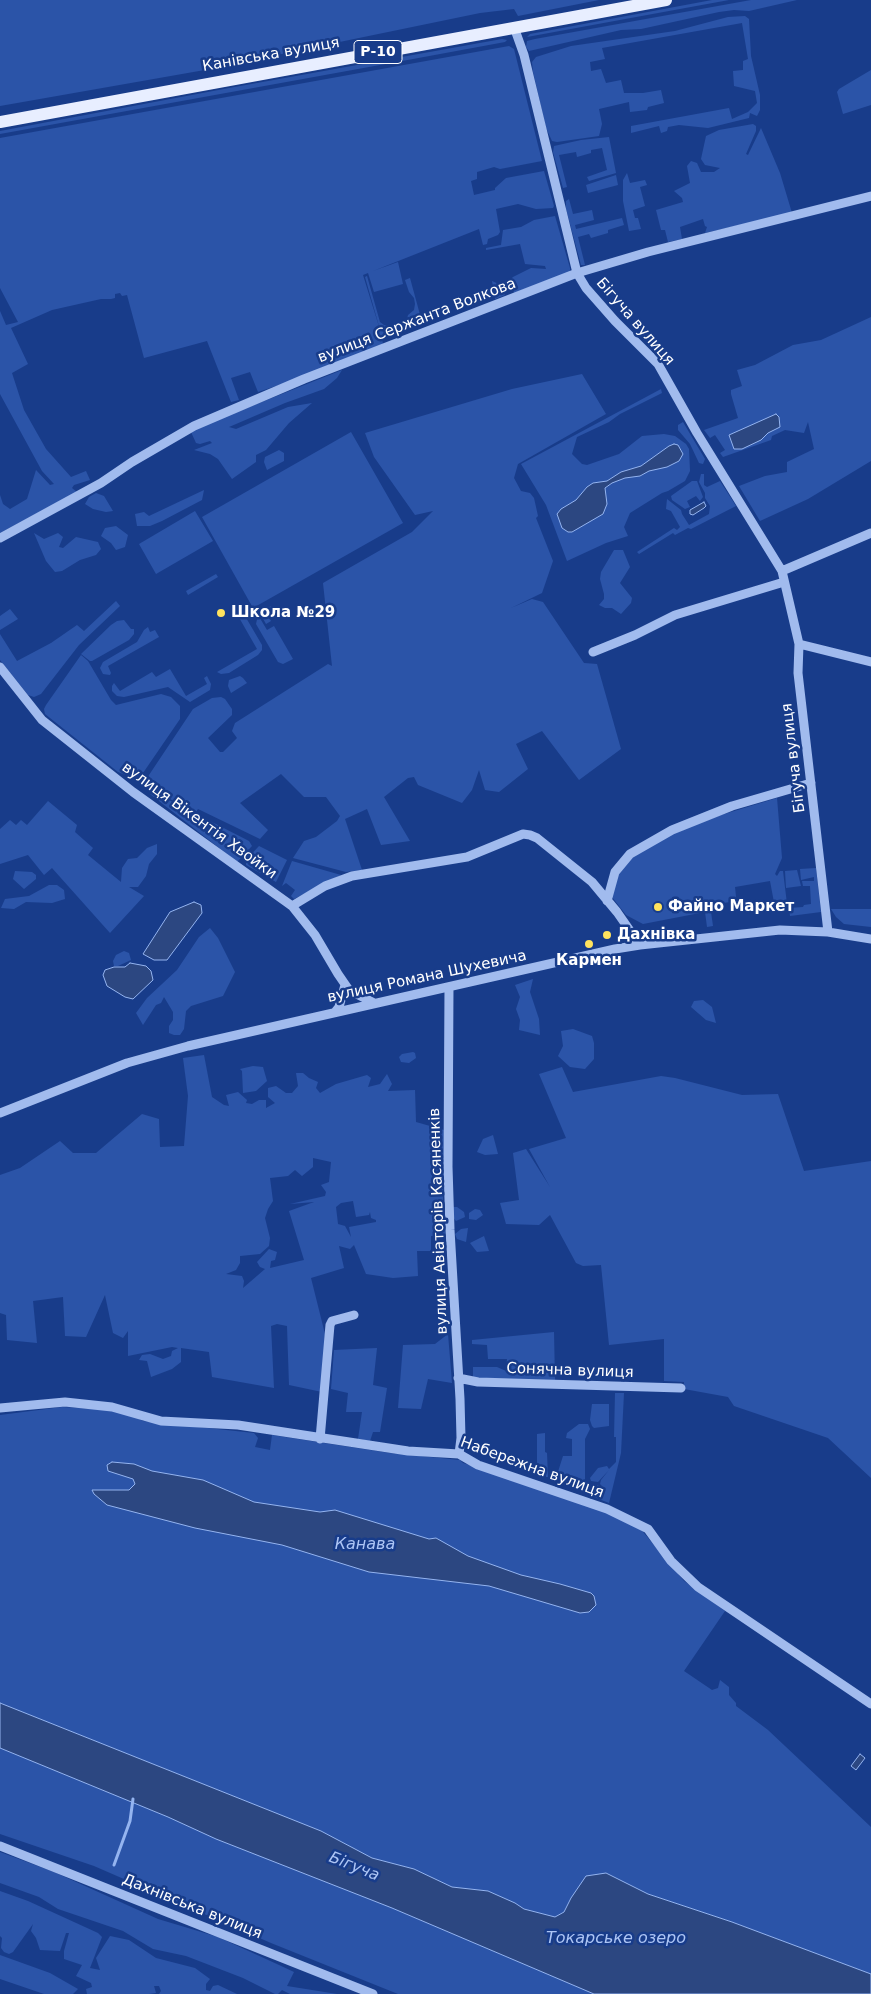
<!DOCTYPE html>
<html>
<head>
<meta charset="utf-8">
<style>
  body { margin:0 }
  canvas { display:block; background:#183c8a }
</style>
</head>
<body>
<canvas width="871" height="1994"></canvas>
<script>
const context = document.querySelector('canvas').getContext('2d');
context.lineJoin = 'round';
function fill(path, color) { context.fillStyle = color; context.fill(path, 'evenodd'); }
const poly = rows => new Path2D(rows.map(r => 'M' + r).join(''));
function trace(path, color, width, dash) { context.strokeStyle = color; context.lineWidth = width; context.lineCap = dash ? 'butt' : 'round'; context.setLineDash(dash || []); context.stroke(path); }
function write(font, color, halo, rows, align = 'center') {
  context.font = font + ' "DejaVu Sans",sans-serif'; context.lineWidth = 5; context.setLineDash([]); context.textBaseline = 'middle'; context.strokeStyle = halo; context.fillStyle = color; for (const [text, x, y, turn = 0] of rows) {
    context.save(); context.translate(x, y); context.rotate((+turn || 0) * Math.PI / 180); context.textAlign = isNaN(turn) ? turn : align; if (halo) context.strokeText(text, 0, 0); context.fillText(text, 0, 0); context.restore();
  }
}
fill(poly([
  [0,0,599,0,518,16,514,9,480,13,199,71,0,106],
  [712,0,729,0,527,37,530,34],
  [751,0,797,0,749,11,734,10,719,12,641,29,621,30,529,51,526,47,527,41,535,39],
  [745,16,749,19,751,56,760,95,760,110,757,116,750,113,749,118,708,128,679,125,668,127,667,131,661,133,659,126,631,133,631,126,729,108,732,119,748,112,757,103,755,91,734,86,733,71,743,70,743,61,748,59,742,23,602,48,605,59,590,62,591,71,601,69,606,83,621,80,624,93,643,93,661,90,664,103,648,107,647,110,630,112,629,102,599,109,602,124,599,136,557,142,552,141,546,128,533,72,532,62,536,57,571,46,675,31,728,17],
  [502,39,507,40,505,42,413,59,0,134,0,131,229,88],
  [509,46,514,49,542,161,500,169,494,167,477,172,477,179,471,181,474,195,495,190,495,188,506,178,544,171,554,206,553,208,536,209,518,204,496,209,500,232,498,235,488,239,487,244,483,245,479,229,373,271,398,262,403,284,374,292,368,273,363,275,381,333,365,277,367,276,380,322,384,325,394,328,397,331,382,337,383,346,315,373,258,392,250,372,231,378,239,400,231,402,207,341,144,358,127,295,122,296,120,293,115,294,115,298,111,299,101,299,52,310,11,328,28,364,12,373,24,410,46,449,71,477,86,471,90,480,74,485,72,488,77,492,0,533,0,495,3,504,10,509,27,499,36,470,50,485,54,484,42,471,0,394,0,311,6,325,18,322,0,288,0,138],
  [871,70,871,105,843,114,837,92,839,89],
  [753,124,756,126,756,131,746,154,748,155,761,128,780,173,792,213,705,233,707,227,705,226,703,219,680,227,682,239,668,242,665,230,661,230,656,210,683,202,682,198,674,191,690,183,687,166,691,161,697,163,701,172,714,172,720,168,705,165,701,159,706,136,719,130],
  [609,137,616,173,589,181,587,177,607,170,602,148,591,150,591,153,577,157,576,152,559,155,567,187,563,188,553,152,554,146,581,140],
  [627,173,630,183,645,180,647,185,640,187,645,206,633,210,635,218,638,218,641,229,629,231,623,201,623,180],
  [616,175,618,185,588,193,586,185],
  [569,199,573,214,592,210,594,220,575,225,576,229,622,218,624,225,608,230,608,233,591,238,589,234,578,237,585,265,581,265,566,209,566,201],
  [555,216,570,268,570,272,514,293,511,279,513,277,531,268,546,269,545,266,525,264,520,244,486,250,486,248,501,245,503,230,521,227,534,220],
  [410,278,422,322,408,327,406,323,408,315,414,310,415,304,414,298,409,292,405,280],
  [492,281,501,285,505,295,495,299],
  [871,317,871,461,808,499,760,521,739,486,765,476,787,472,787,462,814,449,808,422,804,433,785,430,772,436,771,440,723,457,720,453,725,450,715,435,710,438,704,430,738,418,731,394,731,390,742,386,737,370,755,365,793,345,821,340],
  [342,370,337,378,324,389,285,403,229,427,236,429,288,407,312,403,289,423,266,450,256,455,256,462,232,479,218,459,210,454,194,450,212,443,210,441,200,444,196,443,191,432,199,427],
  [582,374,606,414,518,464,514,478,521,491,530,493,534,498,538,516,536,518,553,561,542,593,511,608,532,599,543,602,584,663,597,664,621,749,579,780,542,731,516,744,528,769,499,792,485,790,479,770,472,790,462,803,418,785,414,777,408,778,384,797,410,841,381,845,367,809,345,819,362,870,346,872,293,858,304,841,316,837,337,821,340,816,326,797,304,797,281,774,240,803,268,830,260,839,198,809,196,812,162,795,148,790,146,781,149,775,193,709,212,698,221,697,225,699,232,709,232,715,208,738,220,752,223,752,237,738,232,731,235,723,328,664,332,666,323,583,412,532,433,511,415,515,374,457,365,433,512,389],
  [661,389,662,393,620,414,609,422,577,437,572,454,582,464,587,465,619,454,642,436,664,434,675,436,686,444,689,449,690,471,685,481,668,491,662,493,630,513,624,527,628,536,606,543,567,561,546,505,521,464],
  [683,422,705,459,703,464,699,463,690,444,678,430,678,425],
  [351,432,403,523,253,608,202,517],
  [279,450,284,453,284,461,267,470,264,462,265,457],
  [701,474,704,474,704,485,707,487,720,481,736,506,691,529,688,528,675,535,673,533,639,554,637,552,674,528,677,530,680,527,671,511,666,509,667,499,681,510,682,514,689,525,709,514,710,506,705,498,705,493,699,482],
  [692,481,697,481,703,497,700,501,696,496,687,501,690,507,685,509,672,500,671,496],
  [204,490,202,500,162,521,150,526,137,526,135,514,144,512,149,516],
  [96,493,104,496,113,511,106,512,93,509,85,504,89,497],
  [195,511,213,541,156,574,139,544],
  [116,526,128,535,125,547,116,550,111,543,101,536,105,528],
  [34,533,44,539,58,533,63,537,59,547,63,548,76,537,98,542,101,549,96,555,80,560,62,571,55,572,46,561],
  [614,550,623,550,630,567,620,583,632,598,631,603,621,614,612,608,605,608,599,605,604,599,604,594,600,579,601,572],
  [216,574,218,577,188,595,186,591],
  [116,601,120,606,79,645,41,694,34,697,28,695,0,660,0,634,17,661,51,643,77,625,84,631],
  [271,606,273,613,268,616,271,621,266,624,260,613],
  [10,609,18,619,0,630,0,616],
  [241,613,245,616,262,645,262,650,258,655,229,673,221,674,217,672,257,649,237,614],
  [258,615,267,630,274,626,293,659,283,664,278,662,256,624],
  [124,620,131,629,134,629,134,634,129,640,92,661,90,661,81,654,111,625,117,621],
  [148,627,150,632,155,630,159,637,108,666,111,673,110,675,103,674,100,668,103,662,137,642,144,630],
  [81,655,88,661,111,700,116,705,161,694,171,697,180,706,180,719,143,773,138,776,128,776,118,772,45,714,44,709,46,705],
  [170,669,186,696,207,684,204,678,207,676,211,684,210,690,190,702,168,687,124,697,117,696,112,691,112,686,114,683,120,691,152,672,156,677],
  [240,676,243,678,247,683,231,693,228,686,229,680],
  [150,794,161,796,249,841,252,846,237,862],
  [777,798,782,858,775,874,777,876,780,871,783,871,787,904,778,905,779,912,776,913,770,881,735,887,737,906,731,907,730,902,710,905,713,926,707,927,705,912,643,924,626,915,612,897,615,880,628,858,672,834,721,815],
  [48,801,77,825,75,832,93,848,88,855,121,882,122,868,128,859,137,858,147,848,157,844,157,854,149,864,146,876,138,887,129,887,144,896,110,933,52,868,44,875,28,855,0,864,0,829,10,820,16,825,21,820,27,825],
  [259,846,287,860,276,882,246,865,246,860],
  [292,861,341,875,294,899,291,896,295,890,286,883,282,886],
  [816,868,821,912,790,916,789,908,803,907,804,905,811,904,810,886,803,886,802,881,814,881,814,877,801,880,800,869],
  [797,870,801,886,786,888,785,871],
  [15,871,32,872,36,875,36,879,24,889,13,879],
  [49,885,57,885,64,890,65,899,52,903,26,902,14,909,1,908,5,899,29,896],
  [831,909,871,909,871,927,844,924,836,917],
  [210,928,218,938,235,972,223,996,191,1006,186,1011,184,1029,180,1035,174,1035,169,1033,169,1026,173,1020,173,1012,164,997,161,1003,156,1005,143,1025,136,1013,147,998,177,970,199,937],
  [124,951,129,953,131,960,118,966,114,966,113,961,116,955],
  [533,979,530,992,539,1019,540,1035,519,1030,520,1020,516,1009,520,997,515,985],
  [703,1000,712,1007,716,1023,706,1020,691,1007,694,1001],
  [573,1029,592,1036,594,1043,594,1059,585,1069,570,1067,558,1056,563,1046,561,1031],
  [413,1052,415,1053,416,1058,409,1063,401,1062,399,1057,402,1054],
  [204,1055,212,1097,224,1105,229,1106,226,1095,238,1092,247,1100,246,1103,252,1104,259,1100,266,1100,266,1108,275,1103,268,1097,268,1088,276,1086,286,1093,292,1093,298,1086,296,1073,303,1073,309,1078,318,1082,316,1088,320,1093,336,1084,367,1075,371,1078,368,1087,380,1084,387,1074,392,1084,388,1091,415,1090,416,1122,444,1130,443,1202,445,1235,431,1236,431,1251,417,1251,418,1276,393,1278,366,1274,354,1245,350,1249,339,1246,344,1268,311,1278,325,1334,322,1392,289,1385,287,1326,277,1324,271,1326,274,1388,212,1377,209,1352,181,1348,181,1362,172,1369,151,1377,147,1361,139,1360,142,1355,150,1354,163,1359,171,1356,172,1351,178,1348,172,1347,128,1356,128,1331,123,1338,113,1333,105,1295,86,1337,65,1336,63,1297,33,1301,37,1343,7,1340,6,1315,0,1313,0,1175,20,1168,60,1141,73,1153,96,1153,142,1114,159,1119,160,1147,184,1146,188,1096,183,1058],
  [313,1158,331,1162,329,1182,321,1185,326,1192,325,1196,290,1204,314,1202,289,1211,304,1260,270,1268,271,1261,275,1260,277,1252,269,1249,257,1262,260,1267,265,1269,243,1288,244,1281,242,1276,226,1274,236,1270,240,1263,240,1256,260,1254,269,1246,270,1238,265,1218,268,1209,273,1201,270,1178,288,1176,295,1170,302,1176,313,1167],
  [353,1201,356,1217,369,1215,370,1212,371,1218,376,1220,376,1222,349,1227,351,1237,345,1226,338,1224,336,1207,341,1203],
  [253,1066,263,1067,267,1081,256,1091,243,1093,242,1071,240,1069],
  [562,1067,573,1092,661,1076,675,1078,742,1095,778,1094,804,1171,871,1161,871,1478,828,1438,734,1406,728,1397,684,1389,684,1382,664,1381,664,1339,609,1345,601,1265,583,1266,576,1263,550,1215,539,1225,506,1224,500,1203,519,1200,513,1153,526,1149,550,1187,529,1149,566,1138,539,1074],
  [493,1135,498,1154,485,1155,477,1152,483,1139],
  [451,1207,457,1207,464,1212,465,1217,456,1221,452,1216],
  [475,1209,480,1210,483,1215,476,1220,469,1219,469,1213],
  [468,1228,466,1242,457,1239,455,1234,461,1229],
  [484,1236,489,1251,477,1252,470,1243],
  [554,1332,555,1380,473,1378,473,1367,497,1367,506,1371,507,1359,488,1359,487,1345,472,1344,472,1340],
  [448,1334,452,1383,428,1379,421,1409,398,1408,403,1345,435,1344],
  [377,1348,373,1385,387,1388,380,1432,373,1432,370,1441,358,1439,362,1412,346,1412,348,1393,331,1389,334,1350],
  [615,1393,624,1393,621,1453,609,1503,581,1492,593,1484,603,1487,600,1484,601,1480,609,1470,598,1482,591,1481,590,1478,598,1468,607,1466,609,1469,616,1462,616,1437,614,1437],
  [592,1404,609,1404,609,1426,594,1428,592,1426,590,1420],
  [62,1407,111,1410,131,1415,143,1421,254,1433,258,1438,255,1447,270,1450,272,1435,390,1453,460,1460,463,1463,577,1500,639,1527,684,1581,725,1611,684,1671,712,1690,718,1688,720,1680,729,1687,729,1695,736,1703,736,1706,768,1730,871,1827,871,1974,732,1922,648,1894,606,1873,571,1898,564,1912,555,1917,524,1909,515,1903,488,1891,452,1887,414,1869,372,1858,321,1831,0,1703,0,1415],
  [579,1424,588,1424,590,1429,585,1439,585,1479,577,1485,576,1480,556,1478,563,1456,572,1456,572,1439,566,1438,567,1433],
  [545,1433,545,1452,547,1453,548,1477,546,1477,546,1468,537,1467,537,1434],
  [0,1748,168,1817,216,1839,392,1908,594,1994,398,1994,271,1943,94,1866,0,1834],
  [0,1852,54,1872,158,1919,218,1937,279,1965,294,1972,287,1986,337,1994,290,1994,282,1990,278,1994,275,1994,243,1978,186,1956,153,1949,123,1931,58,1909,39,1897,0,1883],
  [0,1891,28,1901,98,1933,102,1937,90,1968,100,1970,96,1958,110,1936,129,1940,156,1958,195,1968,210,1979,206,1984,206,1990,210,1991,213,1986,218,1985,237,1994,159,1994,161,1991,159,1986,154,1986,156,1993,149,1994,87,1994,86,1989,92,1987,91,1983,76,1976,82,1965,64,1959,64,1951,69,1933,66,1933,60,1951,40,1950,36,1938,31,1931,33,1924,13,1952,9,1954,4,1952,1,1948,2,1938,0,1936],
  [0,1955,50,1973,78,1989,73,1994,44,1994,0,1979]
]), '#2b54a8');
const water = poly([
  [776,414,779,417,780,427,768,433,761,440,742,449,734,449,729,435,776,414],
  [674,444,678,445,683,454,679,461,667,467,649,471,640,476,625,478,612,483,605,488,607,504,603,514,572,532,568,532,562,528,557,514,561,509,576,500,587,487,593,483,607,481,621,472,641,466,669,446,674,444],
  [704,502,706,506,704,508,693,515,690,514,690,510,704,502],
  [194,902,201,905,202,913,167,960,154,960,143,954,170,912,194,902],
  [130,963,146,966,151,971,153,980,133,999,125,997,107,986,103,975,105,970,114,967,125,967,130,963],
  [112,1462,134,1464,152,1471,203,1480,254,1502,320,1512,335,1510,429,1539,436,1538,468,1556,521,1575,560,1584,591,1593,594,1596,596,1605,589,1612,580,1613,489,1586,369,1572,282,1545,195,1528,107,1505,94,1494,92,1490,129,1490,135,1484,133,1479,108,1471,107,1465,112,1462],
  [0,1703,321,1831,372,1858,414,1869,452,1887,488,1891,515,1903,524,1909,555,1917,564,1912,571,1898,586,1876,606,1873,648,1894,732,1922,871,1974,871,1994,594,1994,392,1908,216,1839,168,1817,0,1748,0,1703],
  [860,1754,865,1758,856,1770,851,1766,860,1754]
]);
fill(water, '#2c4781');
trace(water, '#94b4f0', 1);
trace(poly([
  [114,1865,130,1821,133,1799]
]), '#94b4f0', 3);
trace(poly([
  [514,27,524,55,577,273,586,288,615,321,658,364,697,433,782,571,799,644,798,673,828,932],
  [0,538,101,483,132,462,194,426,304,379,577,273,648,252,871,196],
  [782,571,871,533],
  [799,644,871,662],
  [593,652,635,635,675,615,784,582],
  [0,667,42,720,61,735,133,792,292,906,315,935,338,974,349,990,374,1003],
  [607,901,615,872,630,854,672,830,732,806,811,783],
  [292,906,325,886,352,876,467,857,523,834,530,835,537,838,592,882,617,912,640,945],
  [449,987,448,1167,450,1230,460,1399,461,1438,459,1454],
  [335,1012,339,1007,345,985],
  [0,1113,127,1063,188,1046,615,949,640,945,780,930,828,932,871,939],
  [458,1378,478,1382,681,1388],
  [0,1408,65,1402,112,1407,161,1421,238,1425,408,1451,459,1454,478,1465,607,1509,648,1529,671,1561,698,1587,871,1704],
  [320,1439,330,1325,332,1321,354,1315],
  [0,1846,373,1994]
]), '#a1bbee', 9);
trace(poly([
  [0,122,666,0]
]), '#e8eeff', 12);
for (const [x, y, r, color] of [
  [221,613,5,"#ffe35e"],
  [658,907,5,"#ffe35e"],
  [607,935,5,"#ffe35e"],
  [589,944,5,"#ffe35e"]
]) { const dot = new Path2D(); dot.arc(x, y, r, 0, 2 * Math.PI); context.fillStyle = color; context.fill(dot); trace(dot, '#183c8a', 2); }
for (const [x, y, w] of [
  [378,52,48]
]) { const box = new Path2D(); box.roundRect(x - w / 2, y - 11.5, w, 23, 4); context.fillStyle = '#183c8a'; context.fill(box); trace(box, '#fff', 1); }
write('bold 14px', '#fff', null, [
  ["Р-10",378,52]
]);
write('15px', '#fff', '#183c8a', [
  ["Канівська вулиця",271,55,-10],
  ["вулиця Сержанта Волкова",417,321,-21],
  ["Бігуча вулиця",635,322,49],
  ["Бігуча вулиця",794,758,-97],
  ["вулиця Вікентія Хвойки",199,821,36],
  ["вулиця Романа Шухевича",427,977,-12],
  ["вулиця Авіаторів Касяненків",439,1221,-92],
  ["Сонячна вулиця",570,1371,2],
  ["Набережна вулиця",532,1468,20],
  ["Дахнівська вулиця",192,1907,22]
]);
write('bold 15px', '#fff', '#183c8a', [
  ["Школа №29",231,613],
  ["Файно Маркет",668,907],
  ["Дахнівка",617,935],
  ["Кармен",589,961,"center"]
], 'left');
write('italic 16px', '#adc5f5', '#183c8a', [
  ["Канава",365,1545],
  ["Бігуча",354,1867,22],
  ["Токарське озеро",616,1939]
]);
</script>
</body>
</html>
